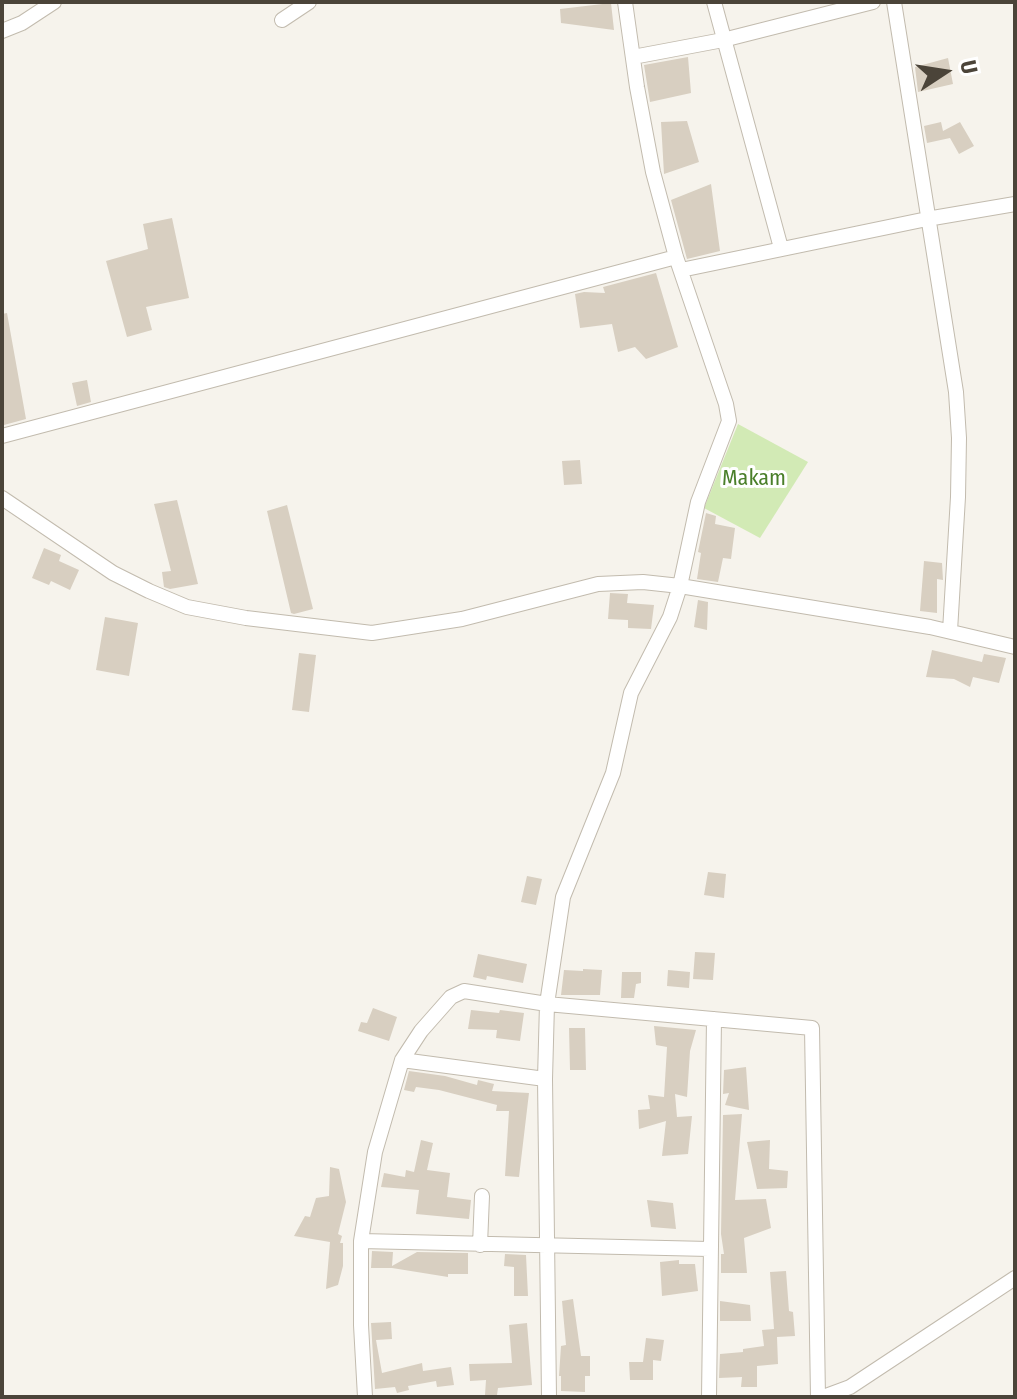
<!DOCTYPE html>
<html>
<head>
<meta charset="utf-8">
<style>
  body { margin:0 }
  #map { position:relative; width:1017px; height:1399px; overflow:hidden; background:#f6f3ec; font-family:"Fira Sans Condensed",sans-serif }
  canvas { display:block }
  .frame { position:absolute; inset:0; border:4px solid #4b4439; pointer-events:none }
  .north { position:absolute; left:905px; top:32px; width:80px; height:80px; -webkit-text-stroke:6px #fff; paint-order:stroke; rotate:78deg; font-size:22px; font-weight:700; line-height:32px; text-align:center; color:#4b4439 }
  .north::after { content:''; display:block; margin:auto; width:28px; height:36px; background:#4b4439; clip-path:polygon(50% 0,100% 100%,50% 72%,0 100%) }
</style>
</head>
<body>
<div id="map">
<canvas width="1017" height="1399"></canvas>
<div class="frame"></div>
<div class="north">U</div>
</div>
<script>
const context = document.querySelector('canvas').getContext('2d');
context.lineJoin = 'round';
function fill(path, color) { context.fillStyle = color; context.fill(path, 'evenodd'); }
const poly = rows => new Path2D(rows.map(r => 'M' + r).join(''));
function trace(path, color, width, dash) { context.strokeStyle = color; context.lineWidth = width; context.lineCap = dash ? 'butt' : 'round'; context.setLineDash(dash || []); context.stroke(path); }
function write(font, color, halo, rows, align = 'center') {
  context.font = font + ' "Fira Sans Condensed",sans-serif'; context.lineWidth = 6; context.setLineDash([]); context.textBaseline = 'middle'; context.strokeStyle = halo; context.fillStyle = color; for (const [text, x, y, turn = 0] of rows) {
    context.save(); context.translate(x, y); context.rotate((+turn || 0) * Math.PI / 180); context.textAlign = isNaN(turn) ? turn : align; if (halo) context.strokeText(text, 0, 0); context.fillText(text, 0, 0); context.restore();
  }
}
fill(poly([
  [738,424,808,462,760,538,704,508]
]), '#d2eab5');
fill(poly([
  [611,3,614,30,561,23,560,9],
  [688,57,691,93,650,102,644,65],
  [948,58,953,84,918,92,915,67],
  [687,121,699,162,664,174,661,122],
  [941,122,943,131,960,122,974,146,959,154,950,138,927,143,924,126],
  [711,184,720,251,687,259,671,200],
  [172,218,189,298,146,307,152,330,127,337,106,261,148,249,143,224],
  [656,273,678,347,646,359,635,347,618,352,612,324,580,328,575,294,584,292,605,293,603,287],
  [7,313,26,419,4,425,2,314],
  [87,380,91,402,77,406,72,383],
  [580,460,582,484,564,485,562,461],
  [177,500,198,584,170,589,164,587,162,572,171,571,154,504],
  [287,505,313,609,294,614,291,613,267,511],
  [706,513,716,516,715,524,735,528,731,559,723,558,718,582,697,579,701,553,698,552],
  [44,548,61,555,59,561,79,570,70,590,51,581,49,585,32,578],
  [924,561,942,563,943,580,937,579,937,613,920,611],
  [610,593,628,594,627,603,654,605,651,629,628,628,628,620,608,619],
  [698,600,708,602,707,630,694,627],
  [105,617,138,623,129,676,96,670],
  [932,650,982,662,984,654,1006,658,999,683,973,677,970,687,954,679,926,677],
  [299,653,316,655,309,712,292,710],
  [708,872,726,874,724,898,704,895],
  [527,876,542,879,536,905,521,902],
  [695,952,715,953,713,980,693,979],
  [478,954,527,964,523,983,487,976,486,980,473,977],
  [583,969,602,970,600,995,561,995,564,970,583,971],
  [668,970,690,972,689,988,667,986],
  [622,972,641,972,641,983,636,984,634,998,621,998],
  [373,1008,397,1017,389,1041,358,1031,361,1022,367,1023],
  [471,1010,499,1013,500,1010,524,1013,520,1041,496,1038,497,1030,468,1029],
  [654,1026,696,1030,690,1051,687,1097,675,1094,677,1117,692,1116,688,1154,662,1156,666,1121,639,1129,638,1110,650,1109,648,1095,664,1097,667,1047,656,1045],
  [569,1028,585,1028,586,1070,570,1070],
  [746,1067,749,1110,725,1105,729,1093,723,1094,724,1070],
  [409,1071,445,1076,477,1085,478,1080,494,1084,492,1091,529,1093,519,1177,505,1176,509,1111,496,1111,497,1105,439,1090,416,1087,414,1092,404,1090],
  [742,1114,735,1200,766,1199,771,1228,744,1238,747,1273,721,1273,721,1254,724,1254,721,1234,723,1115],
  [421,1140,433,1143,427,1170,450,1173,447,1197,471,1200,469,1219,416,1214,419,1190,381,1187,384,1173,405,1177,406,1170,414,1172],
  [770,1140,769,1169,788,1171,787,1188,757,1189,747,1142],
  [330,1167,339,1169,346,1202,338,1234,342,1236,340,1243,343,1243,343,1266,338,1285,326,1289,330,1242,294,1236,305,1216,310,1217,316,1198,329,1196],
  [647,1200,673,1203,676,1229,651,1227],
  [372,1251,393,1252,392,1266,417,1252,468,1253,468,1274,448,1274,448,1277,392,1268,371,1268],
  [505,1254,526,1255,528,1296,514,1296,514,1267,504,1266],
  [679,1260,679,1264,695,1264,698,1291,662,1296,660,1262],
  [786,1271,789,1311,793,1312,795,1336,777,1337,778,1364,757,1366,757,1387,741,1387,742,1377,719,1378,720,1354,743,1352,743,1349,764,1346,762,1330,774,1329,770,1272],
  [573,1299,581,1356,590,1356,590,1376,585,1376,585,1392,561,1391,561,1376,559,1376,561,1346,566,1345,562,1301],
  [720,1301,750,1305,751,1321,720,1321],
  [391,1322,392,1339,376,1340,382,1373,422,1363,423,1371,451,1367,454,1385,437,1387,436,1381,408,1386,409,1390,397,1393,395,1387,375,1389,371,1323],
  [527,1323,532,1385,498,1388,497,1395,485,1395,486,1380,470,1381,469,1364,512,1363,509,1325],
  [646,1338,664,1340,661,1361,653,1360,653,1380,630,1380,629,1362,643,1362]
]), '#d8cfc1');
const minor = poly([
  [714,2,781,248],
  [894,2,956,392,959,438,958,497,950,631],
  [282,20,309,2],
  [2,31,22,23,54,2],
  [633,57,723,40,873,2],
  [681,270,927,219,1015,204],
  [2,436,676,257],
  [2,498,113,573,149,591,187,607,246,618,372,633,462,619,598,584,643,582,680,586,930,627,1015,647],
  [402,1060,545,1079],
  [361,1241,709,1249],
  [480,1245,482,1196],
  [365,1397,361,1325,361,1241,375,1152,402,1060,421,1031,451,997,464,991,547,1004,812,1028,818,1397],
  [549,1397,545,1079,547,1004,563,897,613,773,631,693,670,617,680,586,698,502,729,421,726,404,676,257,653,172,637,87,625,2],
  [709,1397,714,1019],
  [823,1397,850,1387,1015,1278]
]);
trace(minor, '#c2bbae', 16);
trace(minor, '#fff', 14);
write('22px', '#4a7f2a', '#fff', [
  ["Makam",754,479]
]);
</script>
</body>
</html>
